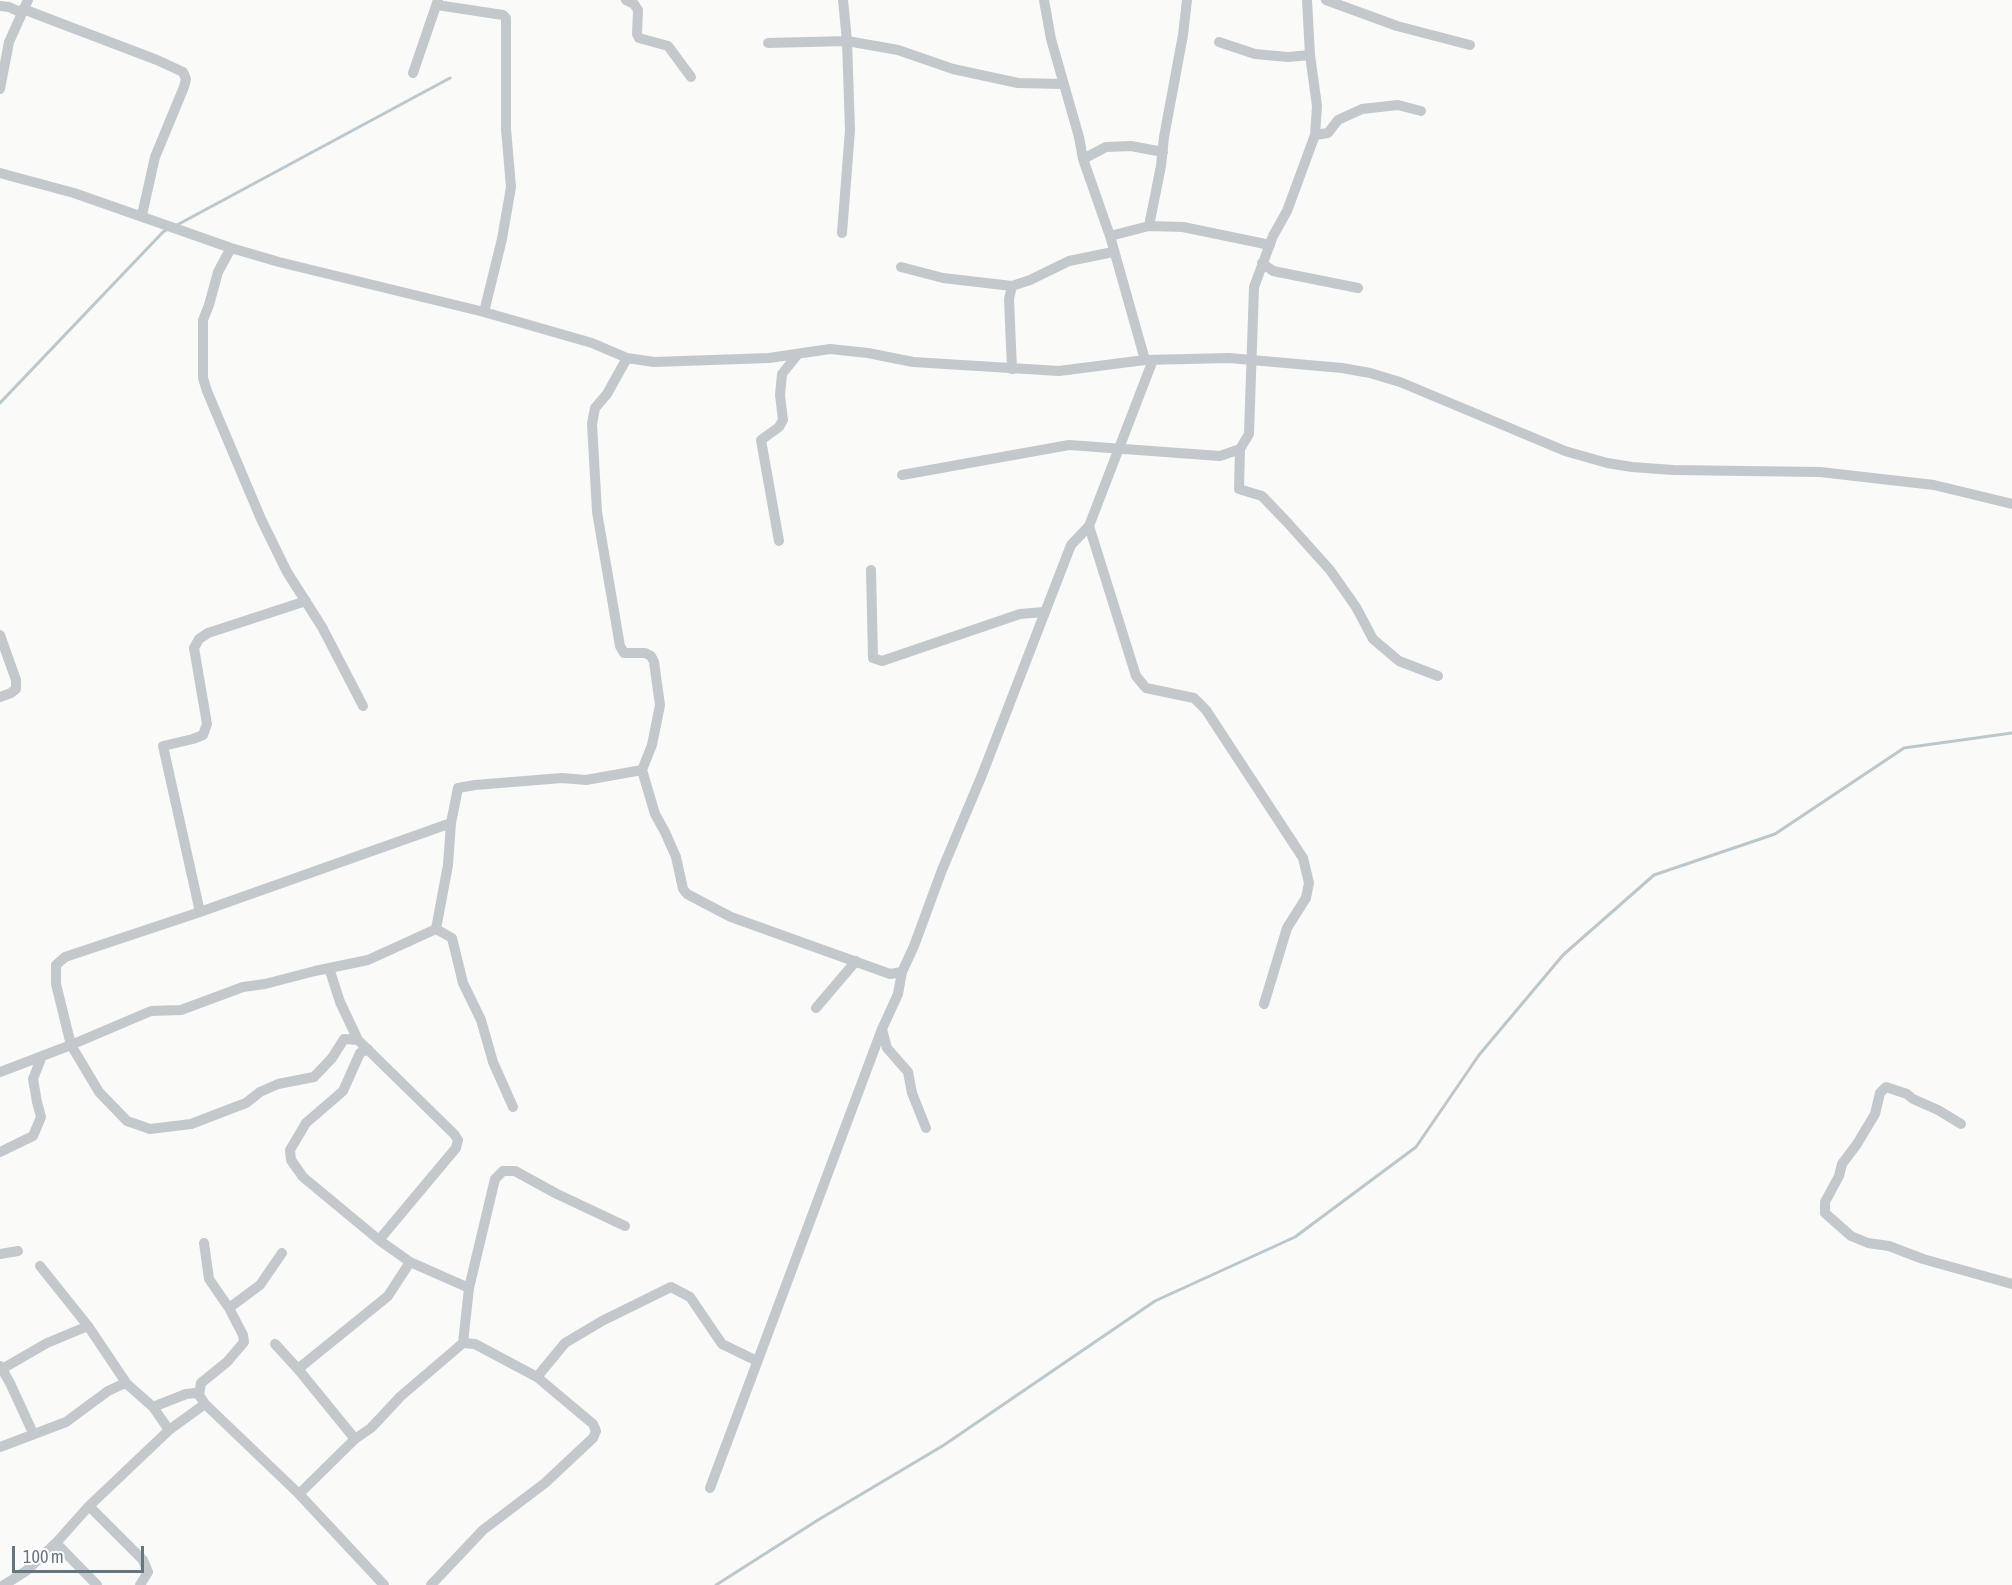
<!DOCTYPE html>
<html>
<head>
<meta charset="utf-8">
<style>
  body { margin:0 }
  #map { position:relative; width:2012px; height:1585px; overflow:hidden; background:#fafaf8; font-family:"Asap Condensed",sans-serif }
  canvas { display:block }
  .scale { position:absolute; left:12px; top:1546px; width:132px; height:27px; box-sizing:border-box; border:3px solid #657683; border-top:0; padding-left:8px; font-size:18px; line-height:21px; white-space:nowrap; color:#657683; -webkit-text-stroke:4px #fff; paint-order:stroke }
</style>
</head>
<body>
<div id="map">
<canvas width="2012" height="1585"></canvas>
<div class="scale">100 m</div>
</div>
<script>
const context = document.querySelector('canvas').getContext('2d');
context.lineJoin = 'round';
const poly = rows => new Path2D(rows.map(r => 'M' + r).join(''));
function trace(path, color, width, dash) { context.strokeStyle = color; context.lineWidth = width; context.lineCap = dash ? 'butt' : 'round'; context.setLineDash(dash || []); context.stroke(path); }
trace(poly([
  [177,225,450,78],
  [0,403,163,232,168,229],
  [716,1585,818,1520,944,1445,1155,1301,1295,1237,1416,1147,1479,1055,1563,955,1654,875,1775,834,1904,748,2012,733]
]), '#bbc7cb', 3);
trace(poly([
  [626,0,634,4,638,10,637,34,639,38,668,46,691,77],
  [1044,0,1051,39,1079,137,1083,159,1110,236,1145,360],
  [1326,0,1397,26,1470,45],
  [437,5,503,15,506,18,506,129,511,187,502,239,484,312],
  [0,6,9,7,22,13],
  [23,9,157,60,183,72,186,79,184,87,155,157,142,215],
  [1219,42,1255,54,1288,57,1310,55],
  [768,43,847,41,898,50,953,69,1018,83,1063,84],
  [413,73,438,0],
  [0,89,9,42,28,0],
  [1315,135,1328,133,1338,120,1362,109,1398,105,1421,111],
  [1083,159,1106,147,1131,146,1163,152],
  [0,173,74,193,231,248,279,262,484,312,592,343,627,358,654,362,769,358,830,349,868,353,913,362,1059,371,1145,360,1229,358,1342,368,1370,373,1400,382,1565,451,1607,463,1632,467,1673,470,1820,472,1934,485,2012,504],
  [1149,226,1161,166,1164,137,1183,35,1187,0],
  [842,233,850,130,847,41,843,0],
  [1110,236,1149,226,1183,227,1270,245],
  [231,248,218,272,209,305,203,320,203,378,207,391,261,519,287,572,322,627,363,706],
  [1262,263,1273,271,1358,288],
  [901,267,943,278,1012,286],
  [627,358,607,394,595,408,592,424,597,512,620,646,624,653,645,653,651,656,654,662,660,705,652,745,642,770,655,814,665,832,676,857,683,889,687,894,731,917,890,974,902,972,914,946,942,870,982,775,1071,545,1089,526,1153,360],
  [1012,369,1009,299,1012,286,1030,280,1069,261,1113,252],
  [1240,449,1239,489,1262,496,1286,521,1330,570,1356,607,1373,639,1399,661,1438,676],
  [902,475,1069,445,1220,456,1240,449,1249,434,1254,287,1273,236,1287,211,1315,135,1317,106,1310,55,1307,0],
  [1089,526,1136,676,1146,688,1194,698,1206,710,1303,858,1309,883,1306,898,1287,928,1264,1004],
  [779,541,761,440,779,427,783,420,780,395,782,374,798,354],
  [871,570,873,658,882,661,1020,614,1044,612],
  [0,635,16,680,16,689,11,693,0,697],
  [200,912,163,746,193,739,203,735,207,724,194,648,199,639,208,633,306,601],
  [436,929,448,865,451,823,458,788,475,785,562,778,586,780,642,770],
  [436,929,452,938,463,983,481,1020,493,1062,513,1107],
  [329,968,340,1002,358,1040],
  [816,1008,856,961],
  [882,1029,887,1048,908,1072,912,1093,926,1128],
  [368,1049,360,1053,343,1091,306,1123,290,1150,291,1160,303,1177,379,1240,410,1262,469,1288],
  [0,1072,71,1045,56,984,56,965,65,957,200,912,451,823],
  [1961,1124,1938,1110,1913,1099,1907,1094,1886,1087,1880,1093,1875,1114,1857,1144,1842,1164,1839,1176,1825,1202,1825,1213,1851,1236,1868,1243,1889,1246,1923,1259,2012,1284],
  [0,1152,33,1136,41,1117,37,1102,33,1079,42,1056],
  [379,1240,456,1148,458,1140,454,1134,358,1040,344,1039,332,1058,314,1077,278,1084,260,1092,246,1103,191,1124,150,1129,127,1121,99,1092,71,1045,151,1011,181,1010,243,987,265,984,315,971,368,960,436,929],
  [0,1254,18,1251],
  [40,1266,88,1326,127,1384],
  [229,1308,260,1285,282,1253],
  [275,1344,298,1369,355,1439],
  [0,1366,2,1369,47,1343,88,1326],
  [298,1369,388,1296,410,1262],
  [0,1370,2,1369,10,1383,33,1433],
  [537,1377,565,1343,602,1321,671,1287,690,1297,722,1344,757,1361],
  [199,1395,201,1383,227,1362,244,1342,243,1335,229,1308,209,1279,204,1243],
  [153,1407,169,1430],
  [0,1447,66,1422,108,1391,123,1384,127,1384,153,1407,186,1394,195,1393,199,1395,205,1404,299,1494,384,1585],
  [710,1488,882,1029,898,994,902,972],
  [299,1494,355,1439,371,1428,401,1396,463,1343,469,1288,495,1179,503,1171,515,1171,557,1194,625,1226],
  [89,1506,143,1560,148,1572,140,1585],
  [56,1543,97,1585],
  [4,1585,26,1571,56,1543,89,1506,169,1430,205,1404],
  [431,1585,483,1530,545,1483,593,1438,596,1431,593,1424,537,1377,475,1344,463,1343]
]), '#c3c8cc', 10);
</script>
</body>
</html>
